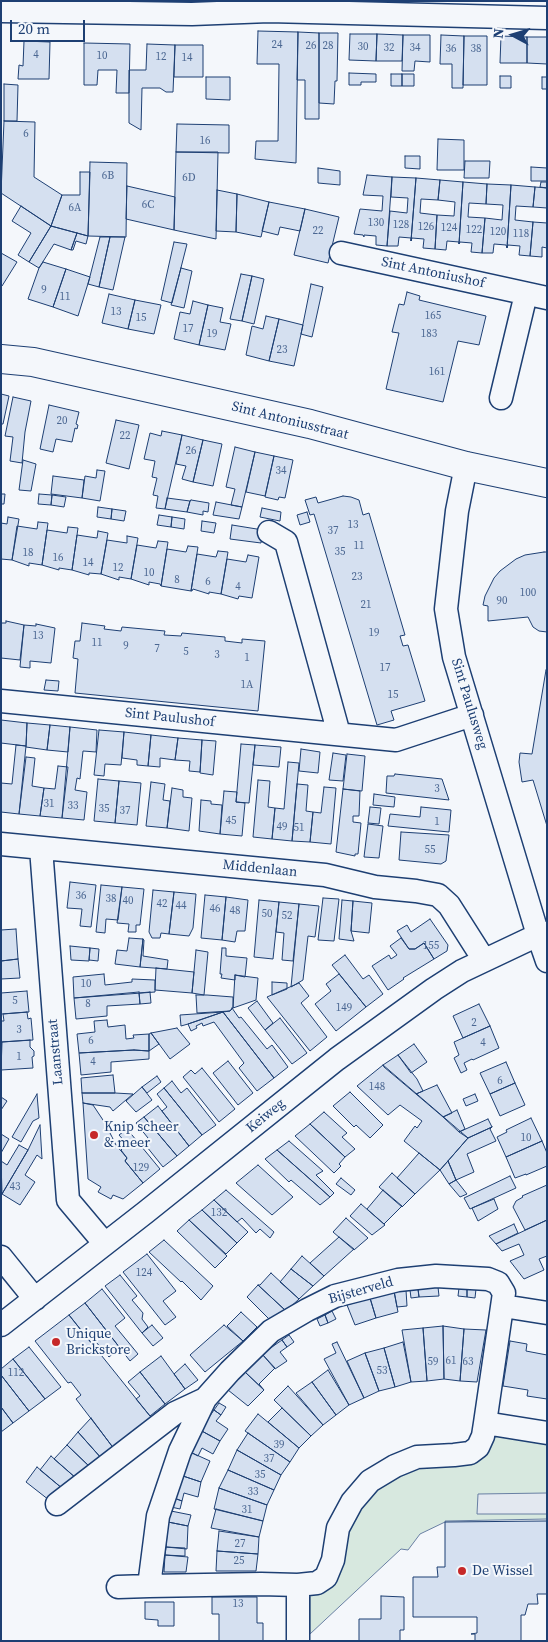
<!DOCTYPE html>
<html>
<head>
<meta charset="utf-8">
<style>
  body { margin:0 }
  #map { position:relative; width:548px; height:1642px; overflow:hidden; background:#f4f7fb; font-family:"Source Serif 4",serif }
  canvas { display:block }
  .frame { position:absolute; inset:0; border:2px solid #1d3f73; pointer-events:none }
  .north { position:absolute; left:488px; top:10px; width:50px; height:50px; -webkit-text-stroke:4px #f4f7fb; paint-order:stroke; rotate:276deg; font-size:14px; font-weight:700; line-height:20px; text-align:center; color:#1d3f73 }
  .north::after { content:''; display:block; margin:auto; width:18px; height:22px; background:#1d3f73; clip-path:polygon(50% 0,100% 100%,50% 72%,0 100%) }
  .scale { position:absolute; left:10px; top:20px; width:75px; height:22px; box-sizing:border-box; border:2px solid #1d3f73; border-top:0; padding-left:6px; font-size:15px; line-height:18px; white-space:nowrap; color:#1d3f73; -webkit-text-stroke:4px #f4f7fb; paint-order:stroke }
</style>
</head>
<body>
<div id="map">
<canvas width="548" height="1642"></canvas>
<div class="frame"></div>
<div class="north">N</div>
<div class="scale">20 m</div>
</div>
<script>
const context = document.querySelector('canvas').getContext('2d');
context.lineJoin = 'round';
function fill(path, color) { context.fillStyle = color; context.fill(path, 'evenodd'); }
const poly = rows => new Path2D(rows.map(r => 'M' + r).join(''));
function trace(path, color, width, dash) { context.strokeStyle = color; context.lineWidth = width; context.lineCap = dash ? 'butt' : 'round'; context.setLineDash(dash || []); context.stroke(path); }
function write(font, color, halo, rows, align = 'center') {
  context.font = font + ' "Source Serif 4",serif'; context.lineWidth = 4; context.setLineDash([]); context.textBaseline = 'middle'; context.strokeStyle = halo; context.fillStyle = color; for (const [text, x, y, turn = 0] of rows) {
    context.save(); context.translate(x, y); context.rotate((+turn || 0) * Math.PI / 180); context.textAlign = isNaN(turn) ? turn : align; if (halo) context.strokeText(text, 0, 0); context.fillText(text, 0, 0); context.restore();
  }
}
const green = poly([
  [487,1430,547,1441,547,1519,445,1521,445,1522,420,1534,408,1550,401,1549,310,1634,310,1592,348,1521,369,1495,405,1466,474,1460,487,1430]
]);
fill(green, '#d7e8df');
trace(green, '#687fa3', 1);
const parking = poly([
  [547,1493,547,1514,477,1514,478,1494,547,1493]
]);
fill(parking, '#e3e8f0');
trace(parking, '#687fa3', 1);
const building = poly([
  [258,31,298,32,296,163,255,159,256,141,278,141,279,64,257,64,258,31],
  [298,32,319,33,319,119,305,119,305,80,297,80,298,32],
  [319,33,338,33,337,81,335,81,334,104,319,103,319,33],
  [350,34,377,34,376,61,349,60,350,34],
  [377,34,403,35,402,61,376,61,377,34],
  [403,35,430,35,430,62,415,61,414,71,402,71,403,35],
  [441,35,464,36,463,88,452,88,452,64,440,64,441,35],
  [464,36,487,36,487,85,463,85,464,36],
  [501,36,527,37,527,63,500,63,501,36],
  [527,37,547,37,547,64,527,63,527,37],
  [24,41,50,42,49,79,18,79,19,65,23,66,24,41],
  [84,43,130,44,129,93,116,93,117,70,98,70,97,85,84,85,84,43],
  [147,44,175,45,173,92,166,92,160,88,142,88,141,130,129,123,129,70,146,70,147,44],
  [175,45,203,45,203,77,174,77,175,45],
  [349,73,376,74,376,82,361,82,361,85,349,85,349,73],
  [391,74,402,74,402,86,391,86,391,74],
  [402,74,414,74,414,86,402,86,402,74],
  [500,76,511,76,511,88,500,88,500,76],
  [206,77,230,77,230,100,206,99,206,77],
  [542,77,547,77,547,89,542,89,542,77],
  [4,84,18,85,17,121,4,121,4,84],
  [4,121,35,122,34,177,62,195,51,226,1,193,4,121],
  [177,124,229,125,229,153,176,152,177,124],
  [438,139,464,140,464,170,437,170,438,139],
  [176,152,218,152,216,239,174,230,176,152],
  [405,156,420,156,420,169,405,168,405,156],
  [465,161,490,161,489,178,464,178,465,161],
  [90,162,127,163,126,237,88,236,90,162],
  [531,167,547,168,547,181,531,181,531,167],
  [318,168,340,171,340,185,318,183,318,168],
  [80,172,90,172,88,236,51,226,62,195,80,195,80,172],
  [367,175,392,177,387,246,376,245,376,236,364,235,364,237,363,235,354,234,360,209,382,211,383,196,363,195,367,175],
  [392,177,416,178,411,241,411,238,399,237,398,246,387,246,390,211,407,213,408,198,391,197,392,177],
  [416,178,440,180,438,200,421,199,420,213,437,215,435,249,423,248,424,239,412,238,411,241,416,178],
  [440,180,463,182,459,244,459,242,447,241,446,250,435,249,437,215,454,216,455,202,438,200,440,180],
  [463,182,487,184,486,204,469,203,468,217,485,218,482,253,471,252,472,243,460,242,459,244,463,182],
  [541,182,547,182,547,188,540,187,541,182],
  [487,184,511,185,507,248,506,245,494,244,493,253,482,253,485,218,502,220,503,205,486,204,487,184],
  [511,185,535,187,533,207,516,206,515,220,533,222,530,256,519,255,520,246,508,245,507,248,511,185],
  [127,186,175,197,174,230,126,219,127,186],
  [535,187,547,188,547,208,533,207,535,187],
  [217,190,237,194,236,232,216,231,217,190],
  [237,194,269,202,261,237,236,232,237,194],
  [269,202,305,209,300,231,280,227,278,235,262,231,269,202],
  [21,206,51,226,29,262,18,255,31,233,12,221,21,206],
  [305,209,339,217,328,263,294,255,305,209],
  [533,222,547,223,547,248,542,247,542,257,530,256,533,222],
  [51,226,77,233,71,250,54,244,39,268,29,262,51,226],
  [77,233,88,236,86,244,76,241,73,250,71,250,77,233],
  [100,237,110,237,99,287,88,284,100,237],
  [110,237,125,237,113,290,99,287,110,237],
  [174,242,187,244,172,303,161,300,174,242],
  [1,253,17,262,2,286,1,286,1,253],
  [43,262,66,269,53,307,28,299,39,268,43,262],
  [181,268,192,271,184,308,171,305,181,268],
  [66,269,90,277,78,316,53,307,66,269],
  [241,274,252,276,242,321,230,319,241,274],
  [252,276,264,279,254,324,242,321,252,276],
  [311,284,323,287,312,337,301,334,311,284],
  [407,292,420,296,419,300,486,316,479,345,458,341,443,402,386,389,399,333,392,332,399,304,404,305,407,292],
  [109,294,135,300,128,329,102,323,109,294],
  [135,300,161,305,154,334,128,329,135,300],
  [193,301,208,305,199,345,174,339,180,312,190,314,193,301],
  [208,305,223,308,220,322,231,324,225,350,199,345,208,305],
  [266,316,279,319,269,361,246,355,252,326,263,329,266,316],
  [279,319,303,325,294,366,269,361,279,319],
  [1,394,9,396,3,424,1,424,1,394],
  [13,397,31,401,25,432,22,463,10,461,13,437,5,436,13,397],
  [49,405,79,412,76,424,78,425,77,429,75,428,72,442,56,439,53,452,40,449,49,405],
  [116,420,139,425,129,469,106,463,116,420],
  [162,431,182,435,165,509,156,508,158,496,153,495,157,478,152,477,155,461,144,459,150,433,161,436,162,431],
  [182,435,203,440,193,482,182,479,186,466,176,464,182,435],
  [203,440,222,444,213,486,193,482,203,440],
  [235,447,255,452,242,507,231,505,235,489,226,487,235,447],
  [255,452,274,456,265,496,246,492,255,452],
  [274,456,293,460,285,498,279,497,278,500,265,497,274,456],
  [23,460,36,464,31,491,19,490,23,460],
  [97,470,105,471,100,501,82,498,85,476,96,478,97,470],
  [53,476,84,480,82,498,51,494,53,476],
  [1,494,5,494,4,504,1,504,1,494],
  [39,494,52,495,51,505,38,504,39,494],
  [52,495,66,497,64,507,51,505,52,495],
  [343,496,351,497,359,500,363,515,369,513,405,635,400,636,403,646,408,645,425,701,391,711,394,720,377,725,314,514,310,515,305,500,316,497,318,503,343,496],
  [167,498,190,501,187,512,165,509,167,498],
  [191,500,209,503,208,512,203,511,203,515,187,512,190,501,191,500],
  [216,502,242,507,239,519,213,515,216,502],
  [98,507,112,509,111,519,97,517,98,507],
  [262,508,281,512,280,521,260,517,262,508],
  [112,509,126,511,124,521,111,519,112,509],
  [307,512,310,522,300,525,297,515,307,512],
  [159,515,172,517,171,527,157,525,159,515],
  [8,517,19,519,12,560,1,559,1,523,7,524,8,517],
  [172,517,185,519,184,529,171,527,172,517],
  [202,521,216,523,214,533,201,531,202,521],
  [38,522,48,523,42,565,29,563,29,566,12,560,17,526,37,529,38,522],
  [232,525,263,530,261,543,230,539,232,525],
  [68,527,78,528,72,570,59,568,59,570,42,565,47,530,67,533,68,527],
  [98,531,108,533,101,574,89,573,89,575,72,570,77,535,97,538,98,531],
  [127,536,138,538,131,579,119,577,119,580,101,574,107,540,127,543,127,536],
  [158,541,168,542,161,586,160,584,149,582,149,585,131,579,137,545,156,548,158,541],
  [188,546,198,547,191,591,161,586,167,549,186,552,188,546],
  [218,551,228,552,221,594,209,592,209,594,193,589,192,591,191,591,197,554,216,557,218,551],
  [544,552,547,552,547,632,539,631,533,627,528,617,488,621,488,606,483,605,485,596,494,578,500,571,516,559,525,555,544,552],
  [248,555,259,557,252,598,239,596,238,599,221,594,227,559,246,562,248,555],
  [6,621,24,625,20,660,1,658,1,623,6,623,6,621],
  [82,623,105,626,104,629,121,631,122,627,165,631,164,635,181,636,182,633,225,637,225,641,242,643,242,639,265,641,258,711,75,693,78,659,73,658,75,641,80,641,82,623],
  [36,624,55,628,51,663,30,661,30,668,20,667,24,625,36,626,36,624],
  [546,670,547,670,547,826,533,780,522,782,519,762,520,753,532,754,546,670],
  [46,680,59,681,58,691,44,690,46,680],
  [1,720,27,723,26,746,1,743,1,720],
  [27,723,50,725,47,750,26,747,27,723],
  [50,725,70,727,68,752,47,750,50,725],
  [70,727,97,730,96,752,83,751,80,779,77,778,75,790,87,792,84,820,62,818,70,727],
  [99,730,124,732,121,765,105,764,104,776,94,775,99,730],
  [124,732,151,735,148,766,137,765,137,760,122,758,124,732],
  [151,735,178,738,175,760,160,758,160,767,148,766,151,735],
  [178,738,202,740,200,772,189,771,190,761,175,760,178,738],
  [202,740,216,741,213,775,200,773,202,740],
  [241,744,255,745,249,803,236,802,241,744],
  [16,745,26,746,19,814,1,812,1,783,12,784,16,745],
  [255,745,281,747,279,767,253,765,255,745],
  [301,749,320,752,318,773,299,771,301,749],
  [333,753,346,755,343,781,329,780,333,753],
  [347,754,365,756,362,791,343,789,347,754],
  [26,757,35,758,32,786,44,788,40,816,19,814,26,757],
  [288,762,299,763,292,841,272,839,275,808,284,809,288,762],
  [58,766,68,767,62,818,40,816,44,788,55,789,58,766],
  [395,774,442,779,449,800,386,793,387,776,394,776,395,774],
  [98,779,119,781,115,823,94,821,98,779],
  [258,780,270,781,268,807,275,808,272,839,253,837,258,780],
  [119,781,141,783,137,825,115,823,119,781],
  [151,782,165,784,163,800,170,801,167,828,146,826,151,782],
  [297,784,308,785,306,811,313,812,310,842,292,841,297,784],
  [324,787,336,788,331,844,310,842,313,812,321,813,324,787],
  [172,788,183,790,183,797,192,798,189,831,167,828,172,788],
  [343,789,360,791,359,816,353,816,353,822,361,823,358,854,355,854,355,856,336,852,343,789],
  [224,791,237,792,236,802,245,803,242,836,220,834,224,791],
  [374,794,395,797,394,807,373,805,374,794],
  [201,800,211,801,211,804,222,805,220,834,199,831,201,800],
  [370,807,381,808,379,824,368,823,370,807],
  [421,807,451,810,449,832,388,826,390,814,420,817,421,807],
  [368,824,383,826,379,858,364,857,368,824],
  [401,832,449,835,446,861,441,864,399,860,401,832],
  [70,882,96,885,91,927,80,926,82,909,67,908,70,882],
  [101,885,122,887,118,920,106,919,105,933,96,932,101,885],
  [122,887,144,889,140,925,136,925,136,932,128,932,129,924,117,923,122,887],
  [153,890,174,892,169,934,161,933,160,938,152,938,149,932,153,890],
  [174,892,196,894,193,928,189,936,169,934,174,892],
  [205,895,226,897,222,940,201,938,205,895],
  [226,897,248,900,245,931,237,931,235,942,222,940,226,897],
  [323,898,339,899,334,941,318,940,323,898],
  [259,900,279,902,273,959,254,957,259,900],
  [342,900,353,901,351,931,354,941,339,939,342,900],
  [353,901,372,903,369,933,351,931,353,901],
  [279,902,299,904,293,961,282,960,284,933,276,932,279,902],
  [299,904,319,906,315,937,308,936,303,980,291,987,299,904],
  [430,919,448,945,447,951,434,959,424,943,415,949,409,949,397,931,407,925,411,932,430,919],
  [16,929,18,959,1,961,1,930,16,929],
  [129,938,143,939,140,967,115,964,117,950,127,951,129,938],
  [401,938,409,949,415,949,424,943,434,959,403,978,404,979,388,990,372,966,389,955,391,959,397,955,390,946,401,938],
  [143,939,144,940,143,956,168,960,167,969,140,967,143,939],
  [70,946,90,948,89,961,71,960,70,946],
  [90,948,99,949,98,961,89,960,90,948],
  [222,948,226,948,226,956,247,958,245,977,235,975,235,980,221,978,222,974,220,974,222,948],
  [196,950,208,952,204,995,192,993,196,950],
  [345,955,363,979,369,975,383,994,366,1007,332,965,345,955],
  [18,959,20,978,1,979,1,961,18,959],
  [156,968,194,972,192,993,155,990,156,968],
  [104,974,105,985,132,982,132,979,155,980,155,992,74,998,73,977,104,974],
  [339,974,366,1007,336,1031,315,1004,331,991,326,984,339,974],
  [235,975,258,978,256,1000,233,1008,235,975],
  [272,982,287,983,287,989,272,995,272,982],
  [299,983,309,996,301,1003,327,1037,310,1051,267,997,299,983],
  [27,991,29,1012,1,1014,1,993,27,991],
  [139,992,140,1004,107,1006,107,1016,76,1019,74,998,139,992],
  [150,992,151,1003,140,1004,139,993,150,992],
  [196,995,207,995,233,997,233,1008,230,1011,197,1013,196,995],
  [257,1001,273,1023,265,1030,248,1008,257,1001],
  [479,1004,490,1026,463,1038,453,1016,479,1004],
  [232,1008,239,1018,241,1017,267,1049,272,1045,288,1067,274,1078,223,1012,230,1011,232,1008],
  [27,1012,28,1019,31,1018,33,1040,1,1042,1,1021,4,1021,3,1014,27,1012],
  [223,1012,274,1078,257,1091,239,1068,244,1063,214,1022,203,1026,202,1023,196,1026,197,1028,191,1031,188,1024,223,1012],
  [223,1012,188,1024,181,1026,180,1015,223,1012],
  [280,1018,307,1053,292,1064,265,1030,280,1018],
  [107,1020,108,1027,125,1025,126,1039,134,1038,133,1035,149,1034,149,1051,134,1050,79,1053,77,1034,95,1032,94,1021,107,1020],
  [490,1026,499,1048,473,1060,472,1059,464,1063,467,1070,461,1073,454,1058,459,1055,454,1042,490,1026],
  [177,1028,190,1044,170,1059,151,1033,177,1028],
  [151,1033,159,1044,149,1051,149,1034,151,1033],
  [30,1040,30,1047,34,1051,34,1056,32,1057,33,1068,1,1070,2,1042,30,1040],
  [414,1044,427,1062,411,1073,398,1055,414,1044],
  [134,1050,149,1051,149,1059,111,1062,111,1072,81,1075,79,1053,134,1050],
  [398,1055,417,1079,423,1091,416,1094,384,1067,383,1065,398,1055],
  [228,1061,253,1093,238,1105,213,1073,228,1061],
  [506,1062,515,1083,490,1094,480,1073,506,1062],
  [383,1065,468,1138,440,1170,404,1141,415,1126,417,1128,422,1121,400,1105,388,1115,357,1086,383,1065],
  [202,1068,235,1109,219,1122,183,1077,191,1070,195,1074,202,1068],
  [113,1075,115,1093,82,1093,81,1078,113,1075],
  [157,1076,161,1082,147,1093,142,1087,157,1076],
  [172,1081,181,1093,187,1088,216,1125,202,1135,164,1088,172,1081],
  [515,1083,525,1105,500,1116,490,1094,515,1083],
  [437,1085,452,1113,443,1117,416,1094,437,1085],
  [142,1087,152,1100,136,1112,126,1101,142,1087],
  [164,1088,202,1135,189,1146,162,1111,167,1107,157,1094,164,1088],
  [350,1092,383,1125,370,1138,356,1125,354,1127,333,1106,350,1092],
  [82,1093,115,1093,133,1094,113,1111,110,1107,83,1103,82,1093],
  [37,1094,39,1118,33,1121,21,1142,12,1137,37,1094],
  [475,1094,478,1101,466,1106,463,1099,475,1094],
  [1,1097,7,1101,1,1110,1,1097],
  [83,1103,93,1105,105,1123,116,1145,127,1158,125,1161,143,1183,123,1199,113,1195,111,1199,98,1192,101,1187,88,1179,83,1103],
  [158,1106,189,1146,177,1156,144,1117,158,1106],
  [457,1110,465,1129,459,1132,443,1117,457,1110],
  [324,1112,347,1133,342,1137,355,1149,345,1157,310,1124,324,1112],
  [144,1117,177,1156,163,1167,143,1142,148,1138,136,1123,144,1117],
  [531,1118,542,1141,506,1157,497,1137,507,1132,506,1130,531,1118],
  [488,1119,492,1127,468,1138,459,1132,488,1119],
  [310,1124,345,1157,339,1164,341,1166,334,1173,295,1136,310,1124],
  [40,1125,42,1159,37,1155,25,1175,35,1182,20,1205,2,1194,28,1150,40,1125],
  [492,1127,490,1129,496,1141,467,1154,474,1172,456,1180,448,1161,468,1138,492,1127],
  [127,1129,160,1169,143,1183,125,1161,127,1158,121,1150,127,1144,119,1135,127,1129],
  [1,1134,9,1139,1,1153,1,1134],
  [289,1141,323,1171,316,1175,334,1193,330,1197,277,1150,289,1141],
  [542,1141,547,1153,547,1166,526,1175,526,1174,515,1178,506,1157,542,1141],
  [19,1145,28,1150,2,1194,1,1161,7,1165,19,1145],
  [277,1150,319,1187,330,1197,320,1205,291,1180,289,1182,265,1159,277,1150],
  [419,1153,440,1170,415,1194,397,1178,419,1153],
  [448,1161,456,1180,449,1184,440,1170,448,1161],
  [258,1165,293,1197,272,1215,236,1183,258,1165],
  [392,1173,415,1194,402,1207,379,1187,392,1173],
  [510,1176,516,1188,470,1209,464,1198,510,1176],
  [341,1178,355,1190,351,1195,336,1184,341,1178],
  [456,1180,467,1194,460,1197,449,1184,456,1180],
  [547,1185,547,1220,525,1230,513,1207,516,1201,523,1197,522,1196,547,1185],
  [226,1190,274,1232,270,1238,260,1229,256,1233,242,1218,237,1222,214,1200,226,1190],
  [383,1190,402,1206,384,1224,367,1209,383,1190],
  [494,1199,498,1209,478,1221,472,1208,494,1199],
  [214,1200,248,1232,237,1243,202,1210,214,1200],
  [361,1204,385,1225,372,1235,350,1216,361,1204],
  [202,1210,237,1243,226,1254,189,1220,202,1210],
  [346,1218,368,1238,354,1250,333,1232,346,1218],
  [189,1220,227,1256,215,1268,177,1231,189,1220],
  [547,1220,547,1256,539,1259,544,1270,524,1279,510,1261,524,1255,519,1244,502,1251,496,1244,547,1220],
  [514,1224,518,1233,496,1244,489,1236,514,1224],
  [339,1237,354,1249,324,1276,310,1263,339,1237],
  [164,1240,213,1286,201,1300,182,1281,181,1282,149,1252,164,1240],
  [147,1254,176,1291,163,1301,176,1317,165,1325,123,1272,147,1254],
  [302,1256,324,1276,313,1286,291,1269,302,1256],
  [291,1269,313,1286,299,1299,280,1282,291,1269],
  [271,1273,299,1299,286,1311,258,1285,260,1285,271,1273],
  [120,1275,137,1296,132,1300,143,1313,142,1319,148,1327,142,1333,105,1286,120,1275],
  [258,1285,286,1311,272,1322,247,1297,258,1285],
  [438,1287,439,1296,419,1297,418,1289,438,1287],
  [459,1288,467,1288,467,1297,458,1296,459,1288],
  [467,1288,476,1289,475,1298,467,1297,467,1288],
  [102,1289,125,1318,115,1326,138,1354,130,1361,85,1303,102,1289],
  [418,1289,419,1297,411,1298,410,1290,418,1289],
  [406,1290,407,1306,397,1307,394,1291,406,1290],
  [394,1291,398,1312,376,1318,370,1298,394,1291],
  [370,1298,376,1318,355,1325,347,1305,370,1298],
  [85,1303,120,1348,109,1357,96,1342,92,1344,69,1315,85,1303],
  [332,1311,336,1319,328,1323,325,1315,332,1311],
  [241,1312,257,1327,243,1341,227,1326,241,1312],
  [69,1315,154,1421,115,1450,76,1399,81,1395,71,1382,68,1383,35,1341,69,1315],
  [325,1315,328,1323,320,1326,317,1319,325,1315],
  [152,1325,163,1338,153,1346,142,1333,152,1325],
  [224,1325,243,1341,205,1372,190,1355,224,1325],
  [443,1326,464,1329,460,1381,444,1379,443,1326],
  [443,1326,444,1379,427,1381,423,1328,443,1326],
  [423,1328,427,1381,411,1382,402,1330,423,1328],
  [464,1329,486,1330,477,1382,460,1381,464,1329],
  [289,1335,294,1342,287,1347,282,1340,289,1335],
  [282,1340,287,1347,280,1352,287,1361,275,1369,262,1354,282,1340],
  [510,1341,527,1344,526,1351,547,1355,547,1399,527,1396,528,1390,503,1386,510,1341],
  [337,1342,364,1398,349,1405,324,1359,336,1353,332,1344,337,1342],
  [403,1342,411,1382,395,1387,384,1348,403,1342],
  [29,1347,61,1387,45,1399,13,1359,29,1347],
  [384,1348,395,1387,379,1391,365,1353,384,1348],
  [365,1353,379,1391,364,1398,347,1361,365,1353],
  [262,1354,275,1368,259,1384,264,1390,245,1372,262,1354],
  [161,1356,185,1389,165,1404,140,1372,161,1356],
  [13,1359,45,1399,29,1411,1,1375,1,1369,13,1359],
  [185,1364,198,1380,185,1389,174,1374,185,1364],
  [328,1370,349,1405,336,1415,312,1382,328,1370],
  [140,1372,165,1404,150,1416,136,1399,140,1396,128,1382,140,1372],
  [245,1372,264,1390,248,1406,228,1390,245,1372],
  [1,1375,29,1411,13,1423,1,1407,1,1375],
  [312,1382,336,1415,323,1425,296,1393,312,1382],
  [288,1386,323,1425,311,1436,274,1400,288,1386],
  [219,1403,226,1407,221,1415,214,1410,219,1403],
  [1,1407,13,1423,1,1432,1,1407],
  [282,1408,311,1436,299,1448,268,1422,282,1408],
  [214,1410,221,1415,216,1421,228,1429,220,1441,200,1430,214,1410],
  [258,1414,299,1448,290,1462,245,1431,258,1414],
  [91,1418,114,1449,102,1459,78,1432,91,1418],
  [200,1430,220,1441,213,1454,202,1448,198,1456,190,1452,200,1430],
  [78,1432,102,1459,91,1468,67,1445,78,1432],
  [248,1433,290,1462,281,1475,237,1450,248,1433],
  [67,1445,91,1468,77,1479,54,1459,67,1445],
  [237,1450,281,1475,274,1490,228,1470,237,1450],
  [190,1452,210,1461,201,1482,180,1475,190,1452],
  [51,1456,77,1479,63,1489,40,1470,51,1456],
  [37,1467,63,1489,49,1500,26,1482,37,1467],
  [228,1470,274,1490,267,1505,219,1488,228,1470],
  [180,1475,201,1482,198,1497,184,1493,182,1501,174,1498,180,1475],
  [219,1488,267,1505,263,1521,214,1509,219,1488],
  [174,1498,182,1501,180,1509,171,1507,174,1498],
  [216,1509,263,1521,259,1537,211,1528,216,1509],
  [171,1511,191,1515,188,1526,168,1522,171,1511],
  [547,1521,547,1594,537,1594,538,1604,528,1604,525,1615,521,1615,521,1641,475,1641,475,1634,471,1634,477,1633,477,1617,413,1617,413,1577,438,1577,437,1567,445,1567,445,1522,547,1521],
  [168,1522,188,1526,187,1549,166,1547,168,1522],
  [219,1531,259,1537,258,1554,217,1551,219,1531],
  [166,1547,185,1548,185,1556,165,1555,166,1547],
  [217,1551,258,1554,256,1571,216,1571,217,1551],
  [165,1555,188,1557,186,1572,164,1572,165,1555],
  [381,1596,404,1597,404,1630,400,1630,400,1641,359,1641,359,1619,381,1619,381,1596],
  [212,1597,257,1597,257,1623,263,1623,263,1641,219,1641,219,1614,212,1614,212,1597],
  [145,1602,174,1602,174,1626,158,1626,158,1620,145,1619,145,1602]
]);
fill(building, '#d5e0f0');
trace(building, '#1d3f73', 1);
const street = poly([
  [1,11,192,14,269,11,547,18],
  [341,253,547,298],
  [501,398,526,294],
  [466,466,457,511,446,609,454,657,538,935,547,961],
  [269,532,286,542,339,734],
  [1,701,396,740,472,715],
  [1,844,325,875,375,887,416,891,438,895,449,905,484,960],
  [41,848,68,1200,105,1244],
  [1,1257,35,1299],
  [436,1276,488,1279,498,1283,504,1293,485,1423,483,1436,478,1447,470,1453,454,1455,417,1457,395,1466,370,1481,352,1502,338,1528,333,1560,326,1577,317,1583,298,1585,261,1584,149,1586,158,1516,180,1451,205,1399,230,1371,271,1331,307,1310,335,1296,398,1280,436,1276],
  [503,1306,547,1313],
  [1,1325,146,1212,337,1059,434,989,462,971,538,935,547,933],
  [485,1423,547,1433],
  [57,1504,175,1413,205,1399],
  [118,1587,149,1586],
  [298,1641,298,1585]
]);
const secondary = poly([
  [1,359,33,362,310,424,466,466,547,483]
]);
trace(street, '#1d3f73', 25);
trace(secondary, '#1d3f73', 30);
trace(street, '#f4f7fb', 22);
trace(secondary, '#f4f7fb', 28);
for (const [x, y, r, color] of [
  [94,1135,5,"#c62828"],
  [56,1342,5,"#c62828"],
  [462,1571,5,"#c62828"]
]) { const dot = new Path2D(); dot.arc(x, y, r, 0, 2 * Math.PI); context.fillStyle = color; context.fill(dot); trace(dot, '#f4f7fb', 2); }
write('11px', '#4b6792', null, [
  ["24",277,45],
  ["26",311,46],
  ["28",328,46],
  ["30",363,47],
  ["32",389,48],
  ["34",415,48],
  ["36",451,49],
  ["38",476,49],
  ["4",36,55],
  ["10",102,56],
  ["12",161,57],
  ["14",187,58],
  ["6",26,134],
  ["16",205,141],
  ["6B",108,176],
  ["6D",189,178],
  ["6C",148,205],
  ["6A",75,208],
  ["130",376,223],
  ["128",401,225],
  ["126",426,227],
  ["124",449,228],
  ["122",474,230],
  ["22",318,231],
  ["120",498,232],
  ["118",521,234],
  ["9",44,290],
  ["11",65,297],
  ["13",116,312],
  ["165",433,316],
  ["15",141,318],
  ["17",188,329],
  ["19",212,334],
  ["183",429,334],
  ["23",282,350],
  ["161",437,372],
  ["20",62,421],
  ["22",125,436],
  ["26",191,451],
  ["34",281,471],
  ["13",353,525],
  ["37",333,531],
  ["11",359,546],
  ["35",340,552],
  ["18",28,553],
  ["16",58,558],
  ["14",88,563],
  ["12",118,568],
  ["10",149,573],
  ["23",357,577],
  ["8",177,580],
  ["6",208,582],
  ["4",238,587],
  ["100",528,593],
  ["90",502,601],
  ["21",366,605],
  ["19",374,633],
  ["13",38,636],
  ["11",97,643],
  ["9",126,646],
  ["7",157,649],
  ["5",186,652],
  ["3",217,655],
  ["1",247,658],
  ["17",385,668],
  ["1A",247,685],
  ["15",393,695],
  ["3",437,789],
  ["31",49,804],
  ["33",73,806],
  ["35",104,809],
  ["37",125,811],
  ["45",231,821],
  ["1",437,822],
  ["49",282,827],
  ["51",299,828],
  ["55",430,850],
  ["36",81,896],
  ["38",111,899],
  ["40",128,901],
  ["42",162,904],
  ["44",181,906],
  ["46",215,909],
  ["48",235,911],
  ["50",267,914],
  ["52",287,916],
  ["155",431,946],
  ["10",86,984],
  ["5",15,1001],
  ["8",88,1004],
  ["149",344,1008],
  ["2",474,1023],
  ["3",19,1030],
  ["6",91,1041],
  ["4",483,1043],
  ["1",19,1057],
  ["4",93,1062],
  ["6",500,1081],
  ["148",377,1087],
  ["10",526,1138],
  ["129",141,1168],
  ["43",15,1187],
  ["132",219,1213],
  ["124",144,1273],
  ["61",451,1361],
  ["59",433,1362],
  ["63",468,1362],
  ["53",382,1371],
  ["112",16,1373],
  ["39",279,1445],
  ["37",269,1459],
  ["35",260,1475],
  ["33",253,1492],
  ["31",247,1510],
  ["27",240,1544],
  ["25",239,1561],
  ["13",238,1604]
]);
write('14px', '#1d3f73', '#f4f7fb', [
  ["Sint Antoniushof",433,273,12],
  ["Sint Antoniusstraat",290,421,14],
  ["Sint Paulusweg",469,704,73],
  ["Sint Paulushof",170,718,6],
  ["Middenlaan",260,869,6],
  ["Laanstraat",56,1052,-95],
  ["Keiweg",266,1116,-39],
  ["Bijsterveld",361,1291,-16]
]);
write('14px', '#1d3f73', '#f4f7fb', [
  ["Knip scheer",104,1127],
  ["& meer",104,1143],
  ["Unique",66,1334],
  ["Brickstore",66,1350],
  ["De Wissel",472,1571]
], 'left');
</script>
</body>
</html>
